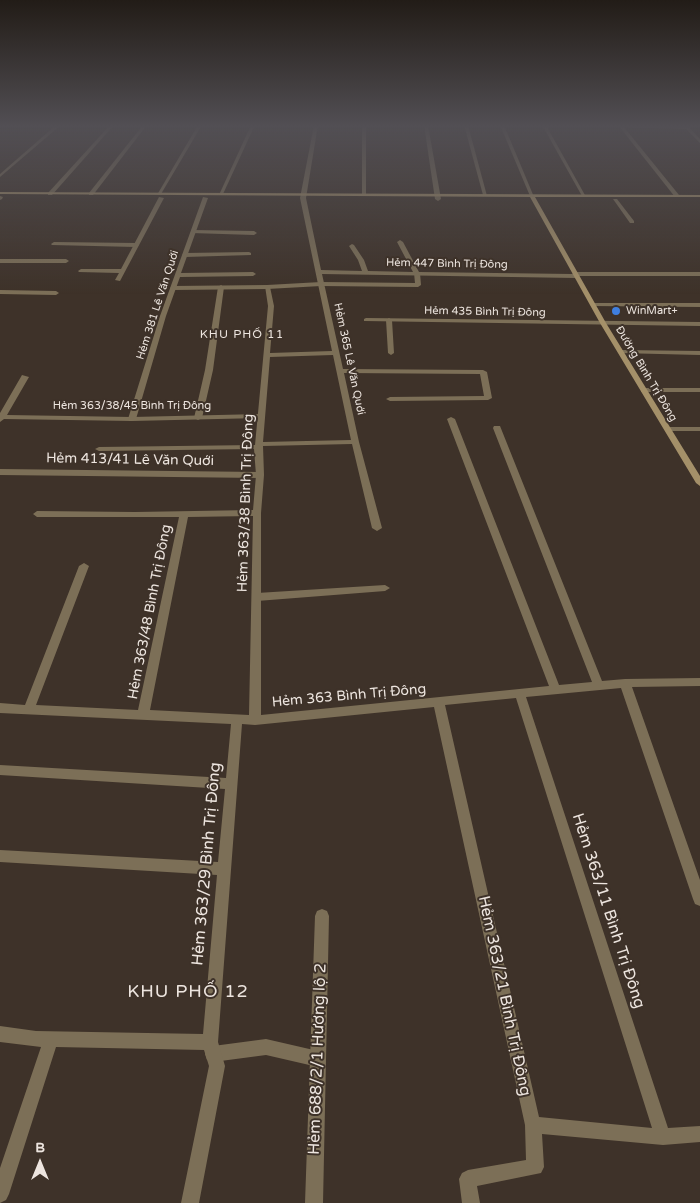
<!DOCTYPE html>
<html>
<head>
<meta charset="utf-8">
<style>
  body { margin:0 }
  #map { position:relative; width:700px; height:1203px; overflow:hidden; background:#3e3229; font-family:"Varela Round",sans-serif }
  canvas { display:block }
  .north { position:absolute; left:15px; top:1138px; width:50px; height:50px; -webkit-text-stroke:4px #3e3229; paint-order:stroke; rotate:0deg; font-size:14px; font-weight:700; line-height:20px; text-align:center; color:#ede5df }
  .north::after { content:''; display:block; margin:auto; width:18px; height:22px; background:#ede5df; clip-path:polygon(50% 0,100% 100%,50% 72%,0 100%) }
</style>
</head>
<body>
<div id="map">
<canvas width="700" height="1203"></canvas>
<div class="north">B</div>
</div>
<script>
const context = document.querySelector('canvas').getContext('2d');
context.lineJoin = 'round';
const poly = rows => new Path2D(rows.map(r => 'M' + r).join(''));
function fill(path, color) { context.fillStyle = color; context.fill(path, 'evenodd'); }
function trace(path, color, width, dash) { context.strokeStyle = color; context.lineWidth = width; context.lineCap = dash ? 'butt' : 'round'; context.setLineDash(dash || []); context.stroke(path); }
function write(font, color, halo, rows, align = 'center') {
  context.font = font + ' "Varela Round",sans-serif'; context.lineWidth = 4; context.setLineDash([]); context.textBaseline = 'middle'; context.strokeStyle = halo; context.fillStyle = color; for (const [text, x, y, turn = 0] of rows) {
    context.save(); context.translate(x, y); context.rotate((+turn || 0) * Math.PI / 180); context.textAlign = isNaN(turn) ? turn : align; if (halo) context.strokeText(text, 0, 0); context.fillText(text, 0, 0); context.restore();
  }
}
fill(poly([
  [198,125,202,125,161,194,157,195,198,125],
  [618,125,684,127,683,125,687,125,700,139,700,143,686,129,624,127,679,195,679,197,675,197,618,125],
  [613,199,617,199,634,221,634,223,630,223,613,199],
  [193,230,254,231,257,233,254,235,191,233,191,231,193,230],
  [54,242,136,243,139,245,136,247,52,245,51,244,54,242],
  [249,252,251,253,251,255,185,257,182,255,185,253,249,252],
  [0,259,66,259,69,261,66,263,0,263,0,259],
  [417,271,420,273,421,285,418,287,321,286,267,289,173,290,170,288,173,286,267,285,321,282,415,283,414,273,417,271],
  [0,290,56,291,59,293,56,295,0,294,0,290],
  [389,318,392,320,394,353,391,355,388,353,386,320,389,318],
  [22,375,29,377,7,415,132,417,261,414,265,416,261,418,132,421,4,419,0,422,0,413,22,375],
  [641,388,700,388,700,392,641,392,641,388],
  [665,427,700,427,700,431,665,431,665,427],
  [0,469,260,472,264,475,260,478,0,475,0,469],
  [385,585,390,588,385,591,257,601,252,597,257,593,385,585],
  [266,1039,318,1051,324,1053,326,1059,324,1065,318,1067,266,1055,213,1062,207,1060,205,1054,207,1048,213,1046,266,1039]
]), '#7c6f57');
fill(poly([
  [56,125,61,125,0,177,0,174,56,125],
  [110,125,114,125,52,195,48,195,48,193,110,125],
  [143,125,147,125,93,195,89,195,89,193,143,125],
  [251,125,255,125,223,194,219,195,251,125],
  [314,125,318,125,306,198,321,270,362,271,358,260,349,246,352,244,354,245,364,260,368,271,413,272,397,242,400,240,403,242,419,272,572,274,575,272,700,272,700,276,579,276,576,278,322,274,343,369,483,370,487,372,492,398,488,400,390,401,386,399,390,397,484,396,480,374,344,373,359,442,382,528,377,531,372,528,352,444,263,446,264,475,261,513,261,715,549,686,447,419,451,417,455,419,559,685,592,682,493,428,494,426,500,426,602,681,625,679,700,678,700,686,632,687,700,880,700,906,695,904,693,899,621,688,526,697,668,1128,700,1126,700,1142,663,1145,542,1134,544,1167,541,1173,477,1186,480,1203,462,1203,459,1179,462,1173,468,1170,526,1160,525,1125,434,707,255,725,242,724,218,1042,225,1066,199,1203,181,1203,209,1066,204,1050,56,1047,9,1194,6,1200,0,1203,0,1168,41,1047,0,1042,0,1026,36,1031,203,1034,217,875,0,862,0,850,218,862,225,789,0,775,0,765,226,778,231,724,0,713,0,703,25,705,79,566,84,563,89,566,36,705,138,710,179,517,37,517,33,514,37,511,135,512,253,510,256,475,254,449,99,451,95,449,99,447,255,445,268,306,265,286,270,287,274,306,270,353,332,351,300,198,314,125],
  [333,355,351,440,263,442,270,357,333,355],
  [253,516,249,715,150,710,188,517,253,516],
  [516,698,652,1128,539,1117,445,705,516,698],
  [362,125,366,125,366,195,364,196,362,195,362,125],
  [424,125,428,125,441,199,438,201,435,199,424,125],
  [464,125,468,125,487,196,483,195,464,125],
  [500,125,504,125,534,197,530,196,500,125],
  [542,125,546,125,586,197,582,196,542,125],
  [0,196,3,197,2,199,0,200,0,196],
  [159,197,164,198,120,281,115,280,119,273,79,272,78,271,81,269,121,269,159,197],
  [203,197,208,198,181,273,253,272,256,274,253,276,180,277,166,316,136,419,132,421,129,421,128,419,160,316,203,197],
  [221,285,224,287,213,370,202,418,198,420,194,418,205,370,218,287,221,285],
  [593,303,700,303,700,307,591,306,591,304,593,303],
  [366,318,700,322,700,326,364,321,364,319,366,318],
  [621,350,700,351,700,355,619,353,619,351,621,350],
  [322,909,327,911,329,916,323,1203,305,1203,315,916,317,911,322,909]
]), '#7c6f57');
fill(poly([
  [0,192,700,195,700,197,535,197,606,323,700,476,700,486,696,483,600,323,530,197,0,194,0,192]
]), '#a49069');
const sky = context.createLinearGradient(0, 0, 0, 294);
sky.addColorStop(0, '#221c17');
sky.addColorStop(0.43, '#524f54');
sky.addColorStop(1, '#524f5400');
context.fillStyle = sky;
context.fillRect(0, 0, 700, 294);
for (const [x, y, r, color] of [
  [616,311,5,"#3f7fe0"]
]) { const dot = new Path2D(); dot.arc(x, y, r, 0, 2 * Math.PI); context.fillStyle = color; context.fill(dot); trace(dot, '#3e3229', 2); }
write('11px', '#ede5df', '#3e3229', [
  ["Hẻm 447 Bình Trị Đông",447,264,1],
  ["Hẻm 381 Lê Văn Quới",158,305,-72],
  ["Hẻm 435 Bình Trị Đông",485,312,1],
  ["Hẻm 365 Lê Văn Quới",349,359,78],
  ["Đường Bình Trị Đông",646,374,59],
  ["Hẻm 363/38/45 Bình Trị Đông",132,406]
]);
write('11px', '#ede5df', '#3e3229', [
  ["WinMart+",626,311]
], 'left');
context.letterSpacing = '1px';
write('12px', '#ede5df', '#3e3229', [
  ["KHU PHỐ 11",242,335]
]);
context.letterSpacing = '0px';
write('14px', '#ede5df', '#3e3229', [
  ["Hẻm 413/41 Lê Văn Quới",130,460,1],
  ["Hẻm 363/38 Bình Trị Đông",246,503,-88],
  ["Hẻm 363/48 Bình Trị Đông",150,612,-79],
  ["Hẻm 363 Bình Trị Đông",349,696,-5]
]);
write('16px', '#ede5df', '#3e3229', [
  ["Hẻm 363/29 Bình Trị Đông",207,864,-85],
  ["Hẻm 363/11 Bình Trị Đông",608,911,72],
  ["Hẻm 363/21 Bình Trị Đông",504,996,78],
  ["Hẻm 688/2/1 Hương lộ 2",318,1059,-88]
]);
context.letterSpacing = '1px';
write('18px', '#ede5df', '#3e3229', [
  ["KHU PHỐ 12",188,992]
]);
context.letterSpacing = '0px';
</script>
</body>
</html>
